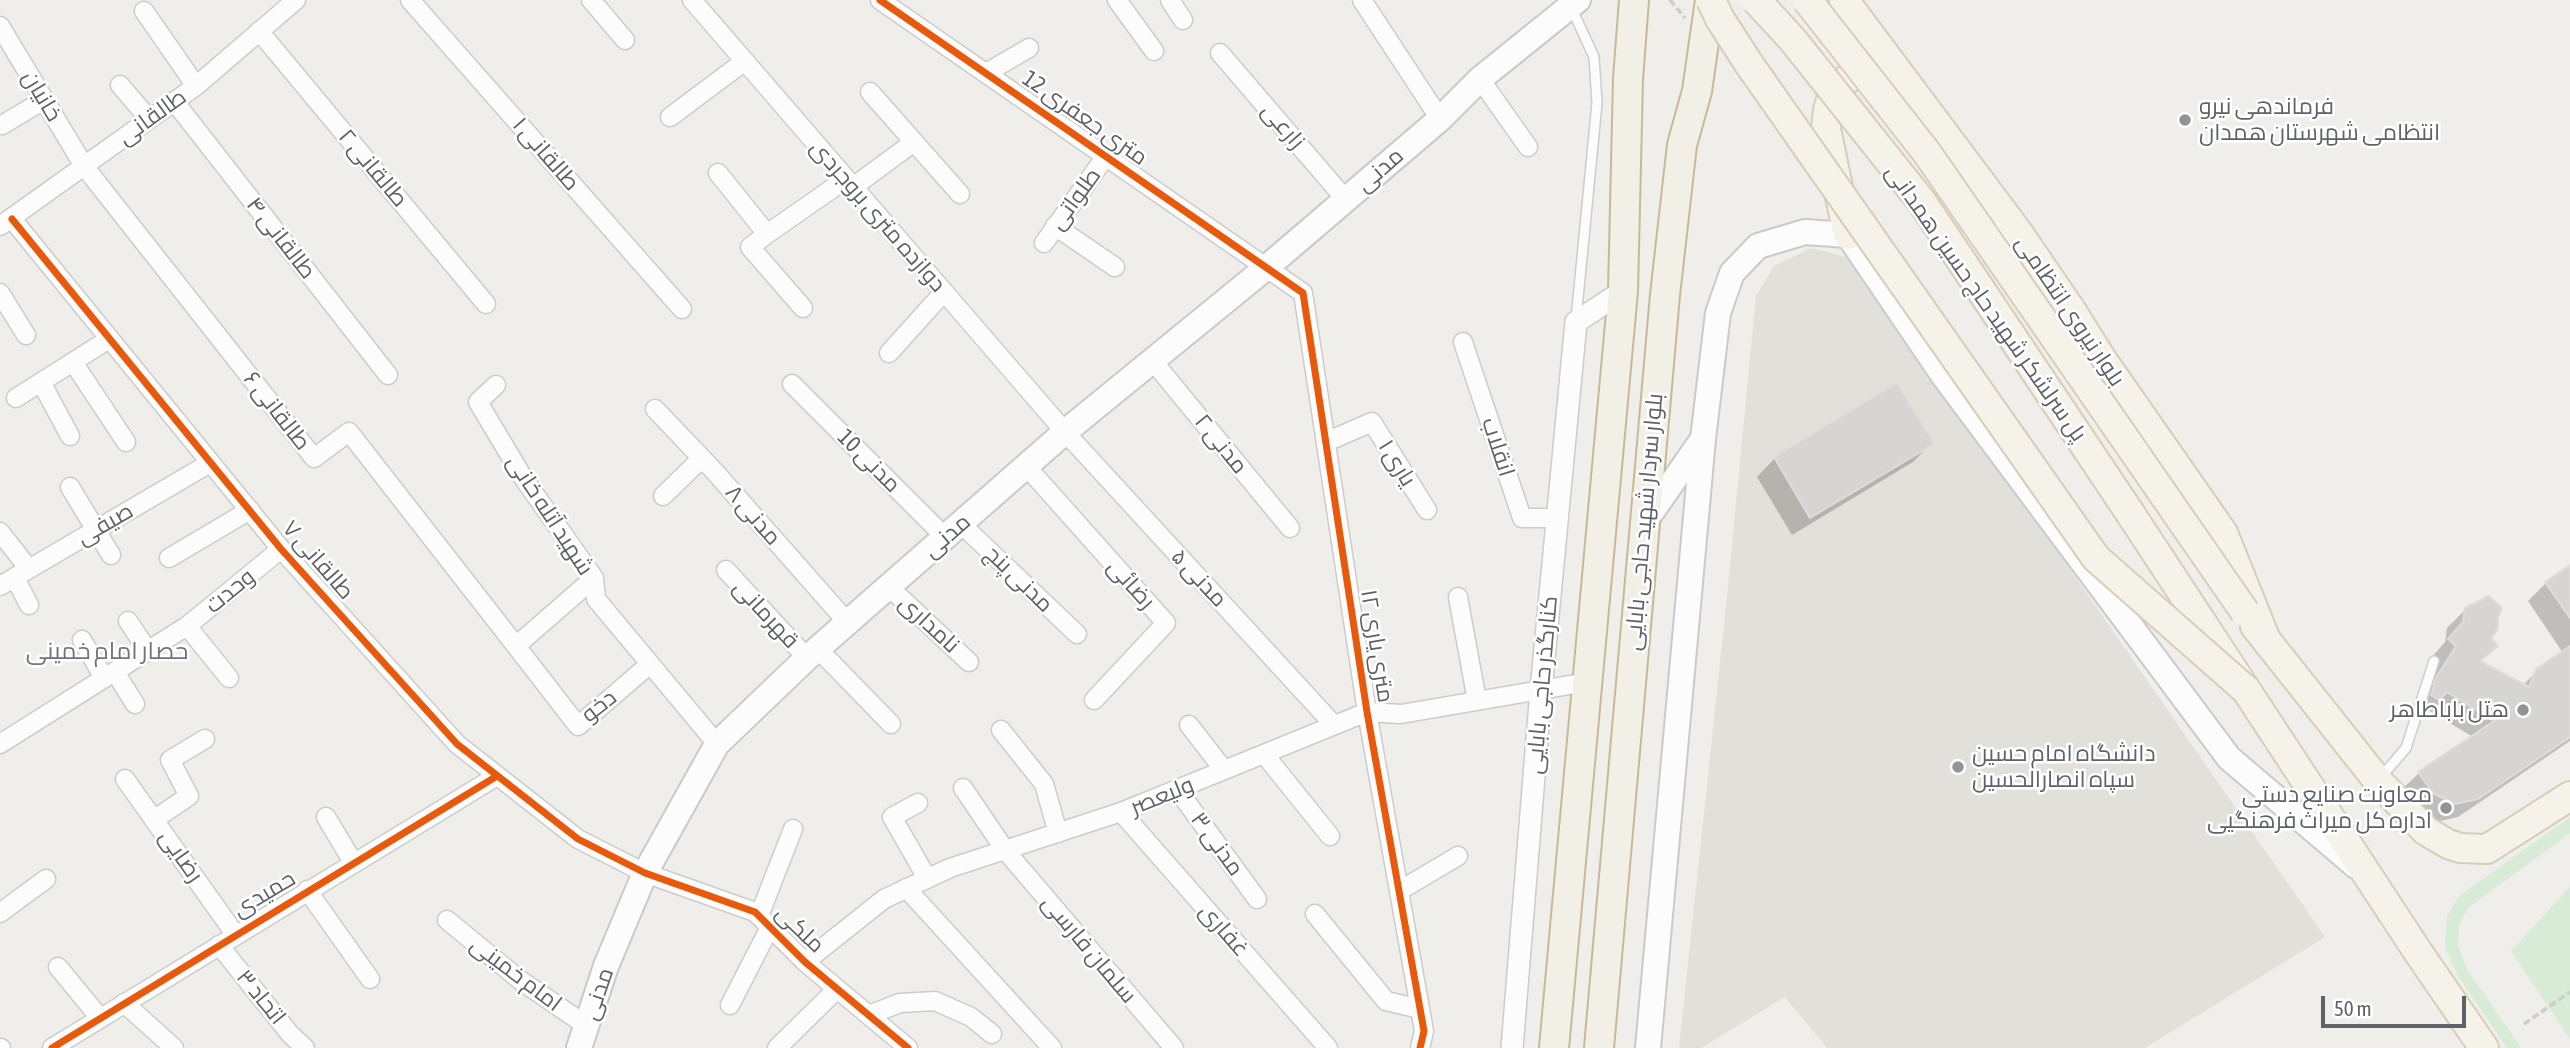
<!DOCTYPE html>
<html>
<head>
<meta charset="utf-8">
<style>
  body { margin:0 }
  #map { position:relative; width:2570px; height:1048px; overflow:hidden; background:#efeeea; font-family:"Asap Condensed",sans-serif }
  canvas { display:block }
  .scale { position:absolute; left:2321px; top:996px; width:145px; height:32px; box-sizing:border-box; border:4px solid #5f6368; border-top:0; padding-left:9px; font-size:21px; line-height:24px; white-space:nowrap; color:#5f6368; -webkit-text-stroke:5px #fff; paint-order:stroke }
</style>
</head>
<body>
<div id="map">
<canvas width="2570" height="1048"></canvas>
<div class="scale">50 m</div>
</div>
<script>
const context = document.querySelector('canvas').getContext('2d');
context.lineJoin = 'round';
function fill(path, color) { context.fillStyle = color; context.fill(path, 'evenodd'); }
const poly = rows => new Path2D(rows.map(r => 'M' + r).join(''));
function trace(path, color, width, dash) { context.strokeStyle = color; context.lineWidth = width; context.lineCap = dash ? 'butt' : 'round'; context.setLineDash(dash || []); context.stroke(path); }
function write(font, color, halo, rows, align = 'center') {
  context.font = font + ' "Asap Condensed",Cairo,sans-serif'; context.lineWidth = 5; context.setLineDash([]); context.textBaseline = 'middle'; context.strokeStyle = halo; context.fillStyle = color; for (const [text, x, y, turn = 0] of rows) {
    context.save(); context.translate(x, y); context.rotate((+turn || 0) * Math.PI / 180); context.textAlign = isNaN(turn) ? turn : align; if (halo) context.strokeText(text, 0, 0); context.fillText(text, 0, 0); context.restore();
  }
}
fill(poly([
  [1811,248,1855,259,2325,937,2145,1048,1827,1048,1785,997,1701,1048,1679,1048,1727,597,1756,296,1774,266]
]), '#e2e0da');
fill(poly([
  [2570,817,2570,833,2468,908,2459,925,2458,945,2467,969,2521,1048,2507,1048,2458,976,2445,948,2447,916,2459,896],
  [2570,887,2570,1039,2511,951]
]), '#d8ebd6');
fill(poly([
  [1931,444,1913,462,1792,535,1757,477,1775,458],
  [2570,567,2570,741,2458,817,2436,822,2400,791,2419,773,2473,737,2428,710,2420,717,2418,698,2438,666,2431,658,2445,642,2447,628,2466,609,2495,646,2479,662,2522,686,2537,671,2563,653,2528,601,2546,583]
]), '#0003');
const building = poly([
  [1897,383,1934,444,1810,518,1774,457,1897,383],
  [2570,565,2570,618,2545,582,2570,565],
  [2489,596,2502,608,2498,618,2498,629,2491,638,2498,646,2480,661,2529,687,2536,669,2570,646,2570,737,2478,799,2455,804,2433,793,2418,772,2494,721,2447,692,2439,700,2431,695,2436,678,2456,646,2448,639,2463,622,2465,608,2489,596]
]);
fill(building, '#d6d5d3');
trace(building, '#deddd9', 2);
const service = poly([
  [1571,7,1594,57,1597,103,1576,319],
  [2381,777,2406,748,2434,661]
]);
const minor = poly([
  [410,0,682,309],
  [591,0,625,40],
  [692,0,1065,432,1334,725],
  [880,0,1303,293,1367,712,1424,1031,1420,1048],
  [1117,0,1154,51],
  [1170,0,1183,20],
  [1362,0,1440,119],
  [144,11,196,86],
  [0,26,84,166,314,458,349,432,516,646,594,578],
  [259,31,486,304],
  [1220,53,1346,200],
  [986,73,1029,48],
  [1480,79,1528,147],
  [120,85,149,119],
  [870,92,960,194],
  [174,101,388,375],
  [670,117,745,61],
  [2,125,44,100],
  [718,173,767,234,846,179],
  [853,187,914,142],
  [12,219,281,549,457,744,578,839,645,873,755,912,805,962,908,1048],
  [0,226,196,86,296,0],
  [1055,226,1115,267],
  [767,234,750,247,803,308],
  [1044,243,1106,156],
  [0,293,26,335],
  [1463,342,1522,518,1557,518],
  [889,353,944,292],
  [1152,360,1290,528],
  [73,362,126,442],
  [41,382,70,436],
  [792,384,946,538],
  [496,385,478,402,524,479,594,578,596,599,717,744],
  [16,398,109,339],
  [655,409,715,472,848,623],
  [1326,442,1372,422,1427,510],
  [1026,466,1166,623,1094,700],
  [70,487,111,555],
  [663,496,702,458],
  [961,524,1077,634],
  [0,532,29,569],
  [169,558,250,510],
  [726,570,807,658],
  [15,578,29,605],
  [0,586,210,463],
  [889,587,969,662],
  [1458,597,1477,701],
  [128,621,148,651],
  [187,626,229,678],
  [82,640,104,678],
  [516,646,578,726,650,664],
  [818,649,891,724],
  [115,672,135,704],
  [1189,725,1224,770],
  [1001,730,1044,784,1058,833],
  [0,744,187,626,281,549],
  [1264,754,1330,836],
  [125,779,235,934],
  [963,788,1005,850,1174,1048],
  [1177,789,1257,899],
  [918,803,892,817,927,878],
  [1121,812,1328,1048],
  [326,817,353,862],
  [155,819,189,796,170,760,205,739],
  [906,888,1052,1048],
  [307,890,370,979],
  [1399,891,1458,856],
  [0,913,46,879],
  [1315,914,1386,1001,1420,1009],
  [759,916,793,829],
  [447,920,520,980,587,1026],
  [219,945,290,1034,305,1048],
  [805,962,884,899,950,868,1121,812,1367,712,1401,714,1587,682],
  [58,967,100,1018],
  [124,1003,174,1048],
  [730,1005,770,927],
  [869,1015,900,1003,935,1001,971,1017,992,1034],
  [0,1048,1,1048],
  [52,1048,497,776],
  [777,1048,837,989]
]);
const tertiary = poly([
  [1512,1048,1541,690,1576,322,1623,291]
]);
const secondary = poly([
  [1644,523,1702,440],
  [579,1048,606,966,645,873,717,744,807,658,1065,432,1267,267,1440,119,1480,79,1578,0],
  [1648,1048,1703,439,1718,313,1732,273,1758,246,1805,232,1848,235,1943,375,2229,758,2356,866]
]);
const primary = poly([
  [1844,0,2017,231,2071,310,2101,358,2223,533,2266,640],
  [1848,235,1826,129,1828,110,1833,94,1840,84,1865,67,1883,66],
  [2130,513,2418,952,2484,1048],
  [2255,626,2378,781,2426,831,2448,844,2460,848,2487,849,2570,796]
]);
const trunk = poly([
  [1554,1048,1623,291,1628,79,1634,0],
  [1599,1048,1665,295,1682,145,1697,91,1710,0]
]);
trace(service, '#cbcccc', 12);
trace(minor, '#cbcccc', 21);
trace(tertiary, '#cbcccc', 24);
trace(secondary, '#cacacb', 28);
trace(primary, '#d7ceb8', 32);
trace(trunk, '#c8b996', 32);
trace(poly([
  [1670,0,1685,18],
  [2524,1024,2570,992]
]), '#cacfcc', 3.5, [7, 3.5]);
trace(service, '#fdfcfc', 9);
trace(minor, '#fdfcfc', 18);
trace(tertiary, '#fdfcfc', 21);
trace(secondary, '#fdfcfc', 24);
trace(primary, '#f4f2e9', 28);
trace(trunk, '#f2f0e6', 28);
const primaryBridge = poly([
  [1711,0,1720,19,1749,64,2096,558,2246,690],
  [1756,0,1792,39,1922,202,2130,513],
  [1807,0,1927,153,2245,612]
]);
trace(primaryBridge, '#d7ceb8', 32, []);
trace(primaryBridge, '#f4f2e9', 28);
trace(poly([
  [880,0,1303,293,1367,712,1424,1031,1420,1048],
  [12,219,281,549,457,744,578,839,645,873,755,912,805,962,908,1048],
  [52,1048,497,776]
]), '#e8590c', 7);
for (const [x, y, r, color] of [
  [2185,120,7,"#919496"],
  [2523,710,7,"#919496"],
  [1958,767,7,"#919496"],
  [2446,808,7,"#919496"]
]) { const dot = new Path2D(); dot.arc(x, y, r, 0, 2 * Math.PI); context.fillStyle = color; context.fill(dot); trace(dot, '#fff', 2.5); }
write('23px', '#5f6368', '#fff', [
  ["خانیان",42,96,59],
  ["طالقانی",152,117,-36],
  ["12 متری جعفری",1085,118,35],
  ["زارعی",1283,126,49],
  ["طالقانی ۱",546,154,49],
  ["طالقانی ۲",373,168,50],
  ["مدنی",1380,170,-41],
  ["طلواتی",1075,199,-54],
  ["دوازده متری بروجردی",878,216,49],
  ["طالقانی ۴",281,238,52],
  ["پل سرلشکر شهید حاج حسین همدانی",1986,303,55],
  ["بلوار نیروی انتظامی",2070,311,56],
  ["طالقانی ۶",277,411,52],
  ["مدنی ۲",1221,444,51],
  ["انقلاب",1498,447,72],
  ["مدنی 10",869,461,45],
  ["یاری ۱",1397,463,58],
  ["شهید آتله خانی",550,515,57],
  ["مدنی ۸",753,515,49],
  ["بلوار سردار شهید حاجی بابایی",1644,522,-85],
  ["صیفی",105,524,-30],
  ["مدنی",947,536,-41],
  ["طالقانی ۷",318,560,49],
  ["مدنی ۵",1199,578,47],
  ["مدنی پنج",1019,579,44],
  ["رضائی",1131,584,48],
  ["وحدت",230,591,-39],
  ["قهرمانی",766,614,47],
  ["نامداری",929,624,43],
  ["۱۲ متری یاری",1377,646,81],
  ["کنارگذر حاجی بابایی",1542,685,-85],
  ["دخو",599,706,-38],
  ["ولیعصر",1162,796,-22],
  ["مدنی ۳",1217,844,54],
  ["رضایی",181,856,55],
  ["حمیدی",264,894,-31],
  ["ملکی",800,929,44],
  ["غفاری",1224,930,49],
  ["سلمان فارسی",1089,949,50],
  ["امام خمینی",516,974,37],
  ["مدنی",598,994,-71],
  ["اتحاد ۳",261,997,51]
]);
write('23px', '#5f6368', '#fff', [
  ["فرماندهی نیرو",2199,107],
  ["انتظامی شهرستان همدان",2199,133],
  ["هتل باباطاهر",2509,710,"right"],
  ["دانشگاه امام حسین",1972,754],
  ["سپاه انصارالحسین",1972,780],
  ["معاونت صنایع دستی",2432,795,"right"],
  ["اداره کل میراث فرهنگیی",2432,821,"right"]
], 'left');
write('24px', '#70757a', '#fff', [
  ["حصار امام خمینی",107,651]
]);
</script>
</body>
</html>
